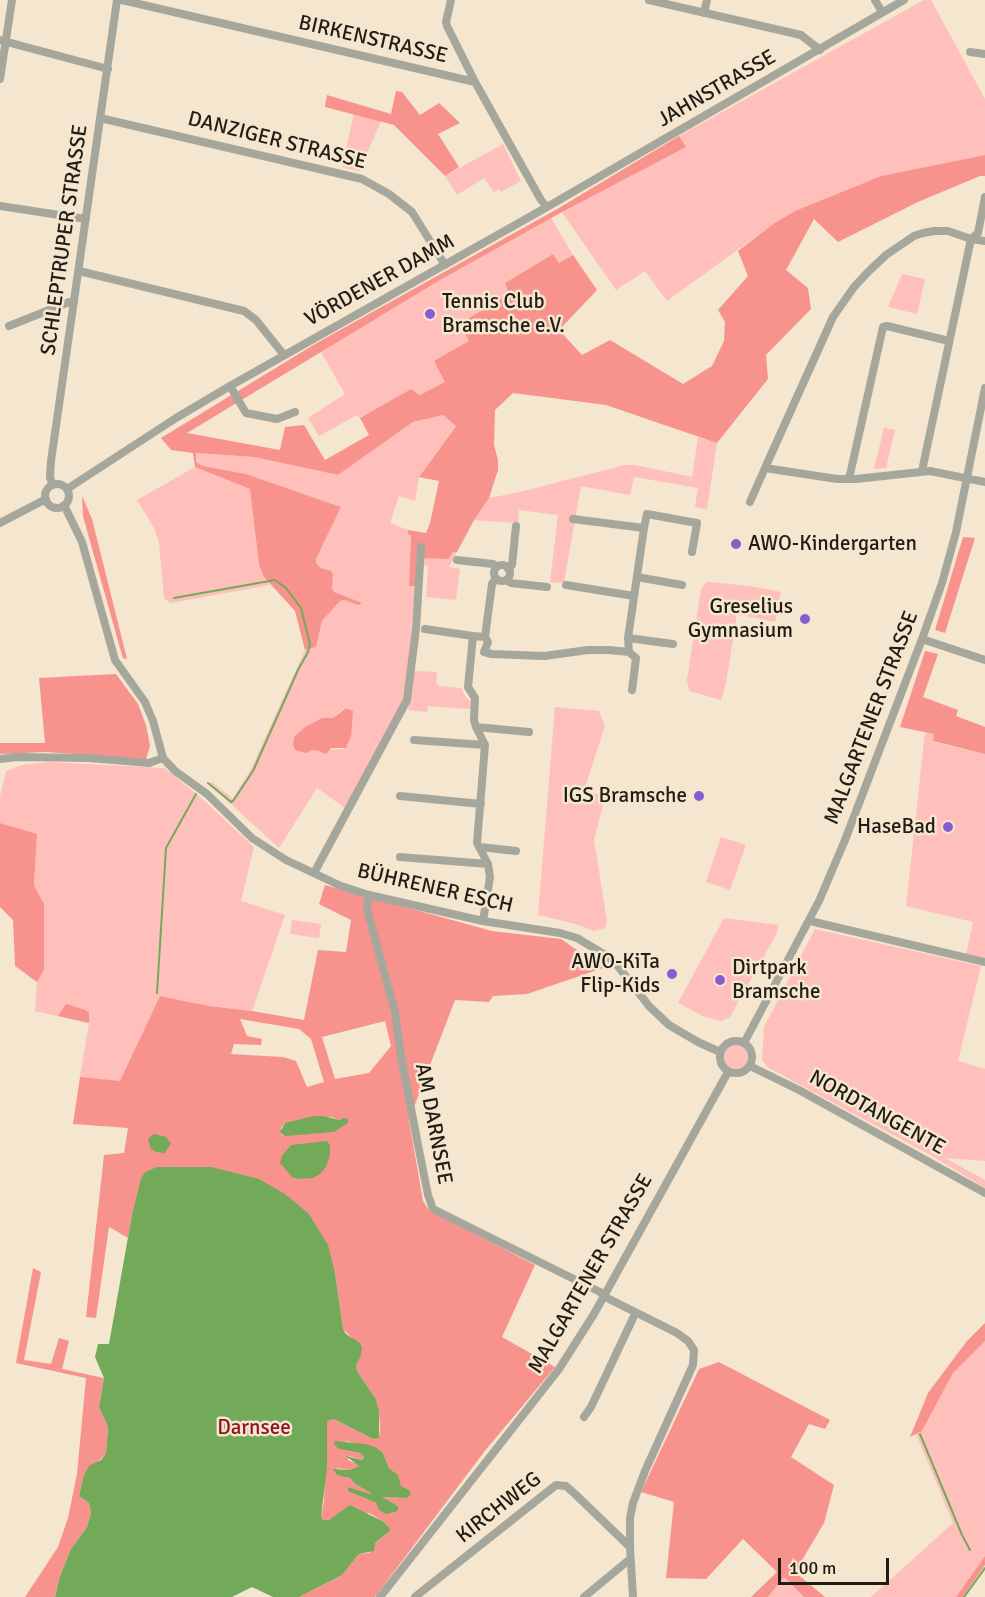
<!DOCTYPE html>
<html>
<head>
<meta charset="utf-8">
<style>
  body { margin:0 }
  #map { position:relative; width:985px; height:1597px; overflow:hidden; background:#f4e6cf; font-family:Signika,sans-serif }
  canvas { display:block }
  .scale { position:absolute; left:778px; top:1558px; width:111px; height:27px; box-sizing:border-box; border:3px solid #211c14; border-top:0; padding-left:8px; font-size:18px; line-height:21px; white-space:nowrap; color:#211c14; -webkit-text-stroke:4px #f4e6cf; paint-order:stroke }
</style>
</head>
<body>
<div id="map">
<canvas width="985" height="1597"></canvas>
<div class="scale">100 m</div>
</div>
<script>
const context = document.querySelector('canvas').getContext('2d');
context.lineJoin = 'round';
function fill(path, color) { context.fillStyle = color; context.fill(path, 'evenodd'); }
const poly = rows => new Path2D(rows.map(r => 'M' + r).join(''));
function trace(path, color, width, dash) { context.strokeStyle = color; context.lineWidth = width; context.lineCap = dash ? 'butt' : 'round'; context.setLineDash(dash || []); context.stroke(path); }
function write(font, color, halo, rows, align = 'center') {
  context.font = font + ' Signika,sans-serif'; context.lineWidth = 5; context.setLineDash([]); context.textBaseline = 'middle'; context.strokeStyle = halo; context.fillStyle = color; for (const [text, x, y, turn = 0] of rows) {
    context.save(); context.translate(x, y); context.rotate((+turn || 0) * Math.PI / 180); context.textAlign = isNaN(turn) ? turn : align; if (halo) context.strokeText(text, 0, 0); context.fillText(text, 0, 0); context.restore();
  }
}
fill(poly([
  [924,0,931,0,985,99,985,155,881,176,795,211,773,224,667,301,645,271,616,290,559,208,679,136],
  [354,113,381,121,359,171,342,167],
  [503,144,521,181,501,192,499,189,494,192,484,178,457,195,445,176],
  [551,218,573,255,559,263,553,254,505,283,509,294,459,324,469,341,445,382,420,395,411,389,360,418,357,415,319,436,308,418,345,394,321,352,400,303],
  [902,274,925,279,917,314,888,307],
  [442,415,456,425,419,477,415,501,399,496,390,523,408,530,408,534,411,536,409,586,415,586,407,684,402,704,345,808,317,788,279,848,209,784,212,782,233,799,252,767,305,650,316,647,322,621,340,601,344,600,358,605,334,592,332,588,333,574,328,570,321,568,316,563,316,559,341,507,246,474,203,466,196,462,196,453,254,457,338,475,413,422],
  [348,708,348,745,343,749,312,750,305,727,322,718,333,718,343,709],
  [884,428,895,430,886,468,874,469],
  [698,437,717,443,707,509,695,507,698,488,634,477,630,495,581,486,564,582,550,583,558,515,519,510,518,523,474,520,489,498,520,492,625,465,635,465,692,477],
  [195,467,250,489,259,565,264,577,270,585,170,603,164,598,159,543,154,528,137,500],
  [453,552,457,552,449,567,460,569,456,600,426,597,428,566,423,565,424,558,447,559],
  [708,582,750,586,781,592,775,622,737,614,726,683,721,700,689,691,687,680,701,590,703,586],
  [414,671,437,672,436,683,440,686,461,688,465,696,471,702,470,709,428,706,427,712,408,710],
  [555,707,599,711,605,726,584,790,605,797,594,840,607,921,605,928,594,931,576,924,538,915],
  [925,732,935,734,934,742,985,754,985,960,966,955,973,922,906,906],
  [49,762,164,768,199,796,254,847,241,901,285,915,252,1011,209,1006,160,996,120,1082,80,1077,89,1023,35,1011,37,982,44,970,44,904,34,885,37,834,0,823,0,796,6,771,22,765],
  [721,837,746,845,730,890,706,882],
  [724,918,778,925,777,933,730,1017,721,1021,705,1017,678,1003],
  [292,920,321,924,319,938,290,934],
  [815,929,981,966,958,1061,985,1069,985,1161,945,1158,985,1180,985,1188,932,1156,767,1067,762,1060,764,1027],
  '724 1057a12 12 0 1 1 24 0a12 12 0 1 1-24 0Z',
  [985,1341,985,1556,956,1597,871,1597,953,1523,916,1434,922,1431,953,1373],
  [784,1577,804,1597,768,1597]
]), '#ffbfbb');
fill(poly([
  [396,91,402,92,420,115,439,103,460,123,438,134,459,167,445,176,394,125,325,107,327,95,391,114],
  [679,136,686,147,562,212,435,283,187,433,280,450,285,427,304,425,325,460,369,435,360,418,411,389,420,395,445,382,434,361,469,341,459,324,509,294,505,283,553,254,559,263,573,255,597,290,559,330,582,355,610,340,683,384,712,366,724,341,725,322,718,310,748,276,738,251,773,224,795,211,881,176,985,155,985,176,980,176,918,202,838,242,814,219,786,270,808,288,811,309,766,355,768,379,717,443,606,405,513,393,495,410,494,445,498,460,498,470,489,498,474,520,457,552,453,552,448,559,417,558,415,586,409,586,411,536,408,534,408,530,426,533,430,523,439,481,419,477,456,426,443,415,413,422,338,475,254,457,196,453,196,462,203,466,246,474,341,507,316,559,316,563,321,568,331,571,333,574,332,588,334,592,362,603,358,605,344,600,340,601,322,621,316,647,305,650,295,611,264,577,259,565,250,489,195,467,193,453,171,450,161,438,315,344,559,208],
  [82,496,92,519,127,659,123,658,120,648,83,516],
  [963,537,975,538,945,633,935,630],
  [925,651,938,654,923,697,958,710,956,716,985,727,985,754,933,741,934,734,900,727],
  [116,674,138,704,146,725,150,746,146,759,46,752,0,754,0,743,45,743,39,678],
  [346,708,353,711,351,736,346,748,331,748,326,754,319,751,312,750,306,753,295,750,293,745,294,737,305,727,322,718,333,718],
  [0,823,37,834,34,885,44,904,44,970,37,982,15,966,13,920,0,907],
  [325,885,492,931,561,939,603,968,527,994,493,996,489,1002,455,1000,409,1120,423,1201,429,1210,535,1265,502,1337,555,1367,484,1452,375,1597,299,1597,342,1575,359,1554,369,1553,375,1543,391,1530,384,1522,369,1513,329,1520,323,1520,321,1516,324,1501,327,1421,334,1419,373,1439,379,1438,380,1429,379,1411,376,1399,357,1371,356,1365,360,1358,352,1338,343,1329,335,1273,132,1215,128,1238,109,1227,96,1318,86,1317,104,1155,124,1153,128,1128,73,1124,80,1077,120,1081,160,996,209,1006,252,1011,304,1020,318,950,346,952,351,920,319,904],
  [240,1019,299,1029,311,1039,324,1082,307,1087,296,1061,283,1057,231,1054,234,1044,261,1045,262,1039,247,1036],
  [385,1021,391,1046,369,1073,335,1079,322,1037],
  [314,1117,331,1117,340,1120,334,1132,282,1135,281,1128,285,1123],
  [346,1441,377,1448,383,1453,389,1468,398,1475,400,1486,409,1490,407,1498,382,1497,393,1503,376,1503,353,1493,348,1488,370,1494,372,1493,355,1484,350,1478,336,1468,350,1470,359,1466,360,1465,348,1460,349,1456,362,1460,364,1457,360,1453,339,1449],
  [66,1004,86,1010,89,1013,89,1023,58,1016],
  [33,1268,41,1272,24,1360,51,1364,59,1338,69,1341,62,1369,104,1378,99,1407,108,1427,106,1453,83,1478,79,1496,89,1503,91,1513,87,1527,71,1549,60,1576,55,1597,25,1597,58,1547,68,1518,77,1474,86,1378,16,1363],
  [985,1323,985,1341,953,1373,922,1431,910,1437,928,1393,967,1341],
  [719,1362,830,1420,825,1429,809,1424,791,1457,834,1485,824,1523,795,1572,825,1597,804,1597,784,1577,768,1597,751,1597,777,1572,743,1539,706,1579,666,1578,674,1502,641,1492,699,1369],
  [985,1556,985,1565,963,1597,956,1597]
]), '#f8928d');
fill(poly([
  [314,1116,323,1116,340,1120,344,1118,348,1119,348,1123,334,1132,285,1136,280,1132,285,1123],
  [154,1134,166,1137,171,1143,165,1153,156,1152,151,1149,148,1139],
  [327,1141,330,1145,330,1155,326,1167,320,1174,313,1178,298,1179,292,1177,280,1163,282,1156,291,1145],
  [157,1167,211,1167,259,1179,285,1194,309,1214,328,1245,335,1273,343,1329,346,1334,360,1343,362,1348,360,1358,356,1365,357,1371,376,1399,379,1411,379,1438,373,1439,334,1419,327,1421,327,1468,321,1516,323,1520,329,1520,350,1505,384,1522,391,1530,375,1543,374,1551,359,1554,342,1575,299,1597,273,1597,252,1587,232,1597,55,1597,60,1576,71,1549,87,1527,91,1513,89,1503,79,1496,83,1478,89,1466,101,1460,106,1453,108,1427,99,1407,104,1378,95,1357,98,1344,109,1344,132,1215,141,1179,145,1172],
  [335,1441,366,1444,377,1448,383,1453,389,1468,398,1475,401,1486,409,1490,411,1494,407,1498,382,1497,393,1503,398,1507,398,1511,386,1514,379,1510,376,1503,348,1491,348,1487,370,1494,371,1493,355,1484,350,1478,337,1475,333,1469,350,1470,359,1466,346,1456,362,1460,364,1457,360,1453,339,1449,334,1444]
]), '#72aa5a');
trace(poly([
  [174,598,275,580,286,588,301,608,310,644,308,652,298,670,253,771,233,801,231,802,208,783],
  [157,993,166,848,196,794],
  [920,1434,962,1535,970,1550],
  [964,1597,985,1568]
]), '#72aa5a', 2);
trace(poly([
  [122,0,475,82],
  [451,0,446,22,447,26,475,82,541,200,547,207],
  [649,0,801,35,820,50],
  [875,0,882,12],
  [704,13,707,0],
  [0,40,108,69],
  [970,52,985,54],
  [0,79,12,0],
  [100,118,362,179,389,194,412,212,445,265],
  [0,206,86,219],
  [79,271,244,311,256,320,284,355],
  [9,326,69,302,74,302],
  [230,386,246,413,277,419,295,412],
  [765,468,833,317,854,287,869,271,886,255,914,236,923,233,934,231,948,231,971,239,985,241],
  [922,471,971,239,978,233,985,197],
  [849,479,883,327,887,326,949,341],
  '45 496a12 12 0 1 1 24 0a12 12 0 1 1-24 0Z',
  [53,485,50,478,51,461,117,0],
  [67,489,176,418,230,386,547,207,904,0],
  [750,502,765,468,837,479,856,479,930,471,985,482],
  [64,505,82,542,115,660,145,702,153,721,163,758,175,771,207,794,252,838,286,860,341,886,369,895,483,921,560,933,577,938,607,956,617,965,649,1006,669,1025,698,1042,720,1052],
  [573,519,644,528,628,638,629,652],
  [0,523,46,499],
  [644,528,647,514,697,523,692,552],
  [457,560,493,564,497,567],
  '494 573a8 8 0 1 1 16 0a8 8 0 1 1-16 0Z',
  [508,569,512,565,516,526],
  [637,577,682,585],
  [506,580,511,583,547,587],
  [566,585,634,596],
  [425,629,473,636],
  [485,637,492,584,496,578],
  [628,638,673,644],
  [922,639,985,660],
  [476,727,529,732],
  [414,740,485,745],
  [0,759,16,757,89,758,149,763,163,758],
  [400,796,481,804],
  [480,847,516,851],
  [400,857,488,864],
  [314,873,407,700,416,629,421,547],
  [369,895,367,909,395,1012,401,1056,420,1155,428,1195,433,1209,604,1294],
  [483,921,490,877,488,864,477,843,485,745,476,727,474,720,475,698,468,687,473,636,485,637,488,642,484,652,492,654,544,656,588,650,609,650,629,652,636,658,632,690],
  [810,921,985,962],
  '720 1057a16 16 0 1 1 32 0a16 16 0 1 1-32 0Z',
  [744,1043,819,901,845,840,922,639,942,583,956,532,985,388],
  [750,1066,799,1090,985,1193],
  [603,1296,677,1333,688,1341,694,1350,693,1365,645,1471,633,1503,630,1518,630,1547,633,1597],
  [584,1417,591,1407,635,1314],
  [380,1597,559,1369,594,1314,728,1072],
  [415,1597,556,1485,566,1486,575,1494,630,1547],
  [584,1597,630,1559]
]), '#a6a79c', 8);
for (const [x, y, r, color] of [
  [430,314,6,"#885bd4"],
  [736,544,6,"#885bd4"],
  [805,619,6,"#885bd4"],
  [699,796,6,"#885bd4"],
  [948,827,6,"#885bd4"],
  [672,974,6,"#885bd4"],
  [720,980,6,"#885bd4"]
]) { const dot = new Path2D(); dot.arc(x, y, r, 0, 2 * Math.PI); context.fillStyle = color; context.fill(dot); trace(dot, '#f4e6cf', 2); }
write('21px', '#211c14', '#f4e6cf', [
  ["BIRKENSTRASSE",373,40,13],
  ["JAHNSTRASSE",717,89,-30],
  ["DANZIGER STRASSE",277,141,14],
  ["SCHLEPTRUPER STRASSE",65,240,-82],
  ["VÖRDENER DAMM",380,281,-29],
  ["MALGARTENER STRASSE",872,718,-69],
  ["BÜHRENER ESCH",435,889,13],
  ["NORDTANGENTE",877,1113,29],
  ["AM DARNSEE",433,1124,79],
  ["MALGARTENER STRASSE",591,1274,-60],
  ["KIRCHWEG",499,1508,-38]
]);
write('21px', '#211c14', '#f4e6cf', [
  ["Tennis Club",442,302,"left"],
  ["Bramsche e.V.",442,326,"left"],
  ["AWO-Kindergarten",748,544,"left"],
  ["Greselius",793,607],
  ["Gymnasium",793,631],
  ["IGS Bramsche",687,796],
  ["HaseBad",936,827],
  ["AWO-KiTa",660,962],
  ["Flip-Kids",660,986],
  ["Dirtpark",732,968,"left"],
  ["Bramsche",732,992,"left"]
], 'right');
write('21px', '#8e1420', '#f4e6cf', [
  ["Darnsee",254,1428]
]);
</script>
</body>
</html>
